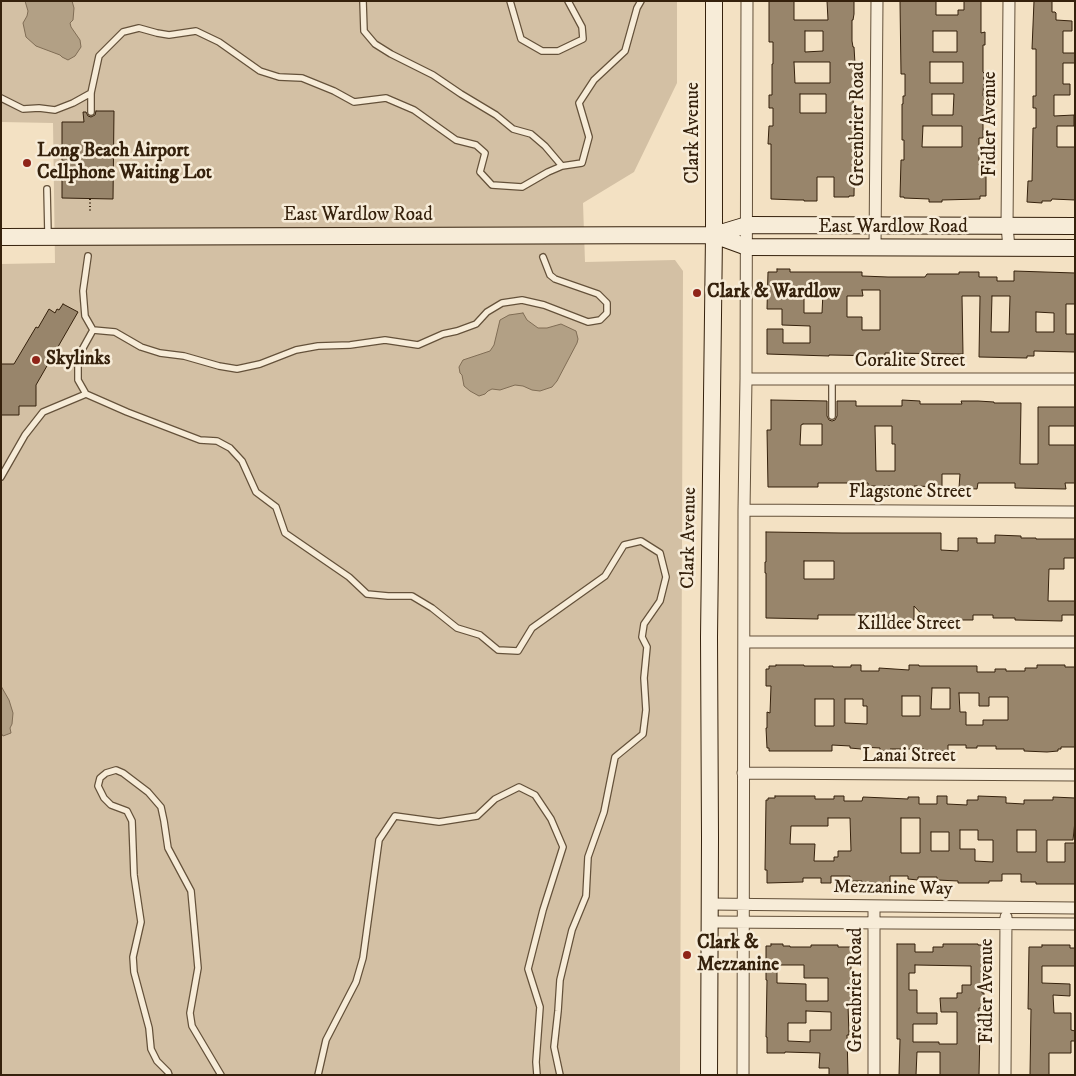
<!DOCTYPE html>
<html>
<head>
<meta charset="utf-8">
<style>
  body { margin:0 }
  #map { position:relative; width:1076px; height:1076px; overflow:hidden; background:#f3e1c3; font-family:"IM FELL DW Pica",serif }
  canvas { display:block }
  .frame { position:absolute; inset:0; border:2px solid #35210c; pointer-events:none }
</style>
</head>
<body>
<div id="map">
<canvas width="1076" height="1076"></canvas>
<div class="frame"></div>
</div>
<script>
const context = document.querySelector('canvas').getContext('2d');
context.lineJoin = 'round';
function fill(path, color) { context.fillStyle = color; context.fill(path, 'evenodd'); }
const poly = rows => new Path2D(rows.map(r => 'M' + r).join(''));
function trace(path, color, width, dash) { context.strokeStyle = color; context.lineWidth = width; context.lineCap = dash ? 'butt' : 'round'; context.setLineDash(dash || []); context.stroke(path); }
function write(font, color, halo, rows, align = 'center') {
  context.font = font + ' "IM FELL DW Pica",serif'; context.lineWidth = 5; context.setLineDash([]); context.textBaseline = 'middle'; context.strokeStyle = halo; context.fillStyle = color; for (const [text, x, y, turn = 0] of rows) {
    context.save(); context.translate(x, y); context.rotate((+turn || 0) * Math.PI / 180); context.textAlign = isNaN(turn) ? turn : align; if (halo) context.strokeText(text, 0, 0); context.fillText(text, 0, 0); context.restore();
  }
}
fill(poly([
  [1,1,677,1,677,83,634,172,583,203,585,262,675,260,683,271,680,1075,1,1075,1,264,55,263,53,123,1,122]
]), '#d3c0a4');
const water = poly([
  [25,1,72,1,74,8,73,20,70,23,71,27,80,40,81,47,75,56,68,60,62,57,60,55,36,46,26,37,23,23,27,16,28,11,25,1],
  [523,313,527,320,538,328,547,328,561,324,576,331,578,339,577,343,557,381,552,387,540,391,532,390,523,386,515,385,500,390,492,389,488,391,485,394,479,396,470,391,464,386,462,375,460,373,459,367,463,360,490,351,494,345,500,320,509,315,523,313],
  [1,686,9,700,13,713,12,724,10,728,11,733,3,736,1,733,1,686]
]);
fill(water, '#b2a085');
trace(water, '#806d55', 1);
const building = poly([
  [769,1,794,1,794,20,828,20,827,1,854,1,854,14,853,20,852,20,852,41,853,47,854,47,855,64,854,93,853,93,854,127,855,127,854,196,849,196,849,197,834,197,834,177,817,177,817,201,804,201,804,200,797,200,771,199,771,144,768,144,769,126,773,126,773,108,769,108,769,95,772,95,772,64,773,64,773,42,769,42,769,1],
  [805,31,823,31,823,51,805,52,805,31],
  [794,62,830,62,830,83,795,83,794,62],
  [800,94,826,94,826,113,800,113,800,94],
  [900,1,936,1,936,15,958,15,958,10,964,10,964,1,981,1,981,33,985,32,985,45,983,45,983,72,984,73,983,96,986,96,986,115,983,115,983,138,979,138,979,161,986,161,986,196,980,196,980,199,942,200,942,202,929,202,929,199,904,198,904,197,900,197,901,160,904,160,904,140,902,140,902,104,903,104,903,96,905,96,905,74,901,74,900,1],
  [933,31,957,31,957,52,933,52,933,31],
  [930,62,963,62,963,83,930,83,930,62],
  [932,94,954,94,953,115,932,115,932,94],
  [923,126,962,126,962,147,922,147,923,126],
  [1034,1,1052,1,1052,12,1055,12,1056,13,1056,20,1072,21,1072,31,1063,31,1063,53,1075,53,1075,63,1063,63,1063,84,1070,84,1070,95,1054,95,1054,116,1074,115,1074,126,1057,126,1057,147,1075,147,1075,200,1052,199,1051,201,1042,201,1042,203,1027,202,1028,181,1032,181,1033,128,1036,128,1036,108,1033,108,1033,96,1036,96,1036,49,1032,49,1034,1],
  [96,111,114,111,113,199,62,198,62,122,84,122,83,112,86,112,88,116,91,117,95,115,96,111],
  [777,269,790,269,790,272,862,272,862,276,888,277,925,277,927,274,959,274,959,272,979,272,979,277,997,277,997,281,1014,281,1014,271,1075,273,1075,304,1066,304,1066,334,1075,334,1075,352,1034,351,1034,356,1027,356,1027,358,979,357,980,296,962,296,963,354,885,353,885,356,829,355,829,356,767,354,767,329,783,329,783,343,810,343,810,326,782,325,782,309,767,309,768,272,777,272,777,269],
  [862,290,880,290,880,330,862,330,862,317,847,317,847,296,863,296,862,290],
  [804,292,823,292,822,313,804,313,804,292],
  [992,296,1010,296,1009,332,991,332,992,296],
  [1036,312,1054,313,1054,332,1036,332,1036,312],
  [63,304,78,312,36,385,36,406,19,406,19,415,1,415,1,364,14,364,36,327,38,328,49,309,55,313,57,309,59,310,63,304],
  [771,400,827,401,827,416,829,420,832,421,835,420,837,416,837,401,856,401,856,406,902,406,902,400,920,401,920,404,962,404,961,401,978,401,994,402,994,403,1021,403,1020,464,1038,464,1038,407,1075,407,1075,426,1049,426,1049,445,1075,445,1075,483,1065,483,1066,489,1015,488,1015,483,978,483,977,489,959,488,960,474,942,474,942,487,914,486,914,488,895,488,895,486,868,486,868,483,818,483,818,487,768,487,767,430,771,430,771,400],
  [803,424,822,424,822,445,800,445,801,425,803,424],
  [875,426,892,426,892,444,895,444,895,471,876,471,875,426],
  [766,532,842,533,941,533,941,550,958,551,958,538,977,538,977,543,995,543,995,535,1021,536,1021,538,1036,538,1036,539,1075,539,1075,558,1064,558,1064,569,1049,569,1048,601,1075,601,1075,615,1062,615,1062,621,1015,620,1015,618,993,618,993,615,973,615,973,620,927,620,914,606,914,620,895,620,895,618,868,617,868,615,818,615,818,619,766,618,766,573,765,573,765,562,766,562,766,532],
  [804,561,834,561,834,579,804,579,804,561],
  [776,665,804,665,804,666,833,666,833,667,851,667,851,665,861,665,861,671,879,671,879,668,909,670,909,665,919,665,919,666,977,666,977,672,995,672,995,669,1006,669,1006,671,1025,671,1025,668,1037,668,1037,665,1065,665,1065,667,1075,667,1075,747,1061,747,1061,749,1058,749,1058,751,1047,752,1024,751,1024,749,996,749,996,746,977,746,977,748,966,748,966,745,948,745,948,751,924,751,924,749,890,749,890,751,880,751,880,748,861,747,861,749,850,748,850,746,832,745,832,751,769,751,769,748,767,748,766,728,767,728,767,712,770,713,771,686,766,686,766,669,769,669,769,666,776,666,776,665],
  [932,688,950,688,950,709,931,709,932,688],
  [959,693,979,693,979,706,989,706,989,697,1008,697,1008,720,983,720,983,725,966,725,966,712,960,712,959,693],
  [902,696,920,696,920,716,902,716,902,696],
  [815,699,834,699,834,726,815,726,815,699],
  [845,699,863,699,863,706,867,706,867,724,845,723,845,699],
  [775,796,815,796,815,799,834,799,834,796,844,796,844,801,862,801,863,797,908,799,908,797,919,797,919,804,937,804,937,796,947,796,947,804,967,805,967,800,978,800,978,796,1006,797,1006,803,1024,804,1024,800,1053,800,1053,797,1075,798,1075,821,1073,840,1047,840,1047,862,1065,862,1065,843,1075,843,1075,884,1036,884,1036,882,1021,882,1021,874,1002,874,1002,881,989,881,989,883,958,883,958,881,937,880,937,877,918,877,918,880,908,879,908,876,890,876,890,883,862,883,862,881,850,881,850,876,831,876,831,883,821,883,821,878,803,878,803,882,767,883,767,870,765,870,766,800,768,800,768,798,775,798,775,796],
  [828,818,850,818,851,851,838,851,838,857,834,857,834,861,814,861,815,844,790,844,791,826,828,826,828,818],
  [901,818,920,818,920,853,901,853,901,818],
  [960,830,978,830,978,840,993,840,993,862,975,861,975,849,960,849,960,830],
  [1017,830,1036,830,1036,852,1017,852,1017,830],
  [931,832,949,832,949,851,931,851,931,832],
  [771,944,783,944,783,946,790,946,790,947,811,947,811,945,838,945,838,947,851,947,851,1005,848,1005,849,1035,847,1035,848,1075,829,1075,829,1068,819,1068,820,1053,785,1052,785,1053,767,1053,767,1037,766,1037,767,980,766,980,766,946,771,946,771,944],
  [777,965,804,965,804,978,828,978,828,1001,806,1001,806,984,777,983,777,965],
  [806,1011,831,1012,831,1030,810,1030,810,1042,788,1041,788,1023,806,1023,806,1011],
  [897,944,915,944,915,952,933,952,933,947,943,947,943,944,978,944,978,945,984,945,982,993,984,993,984,1008,979,1008,979,1029,980,1029,979,1075,940,1075,940,1052,917,1052,916,1075,899,1075,900,1039,897,1039,897,944],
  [915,965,971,966,971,985,962,985,962,993,957,993,957,998,940,998,941,1012,957,1012,957,1044,939,1044,939,1042,913,1042,913,1024,937,1024,937,1013,917,1013,917,990,909,990,909,973,915,973,915,965],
  [1042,945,1070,945,1070,948,1075,948,1075,966,1042,966,1042,983,1070,984,1070,996,1053,995,1054,1013,1071,1013,1071,1030,1075,1031,1075,1041,1071,1041,1071,1053,1049,1053,1049,1075,1030,1075,1031,1009,1028,1009,1029,947,1042,947,1042,945]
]);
fill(building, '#98856b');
trace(building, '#35210c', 1);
const service = poly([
  [363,1,364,31,375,44,391,54,433,75,461,94,496,115,513,129,531,134,545,146,562,166],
  [510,1,521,39,542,51,558,51,583,39,582,27,568,1],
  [1,98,23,109,39,108,55,110,73,103,91,93],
  [91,112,91,93,99,56,123,32,139,28,157,33,169,35,196,31,219,42,260,71,279,77,302,78,334,91,354,102,386,98,414,110,456,140,476,145,485,153,480,172,492,185,522,187,548,172,562,166,582,163,589,137,579,103,594,80,625,51,637,8,641,1],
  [47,189,48,234],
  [88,256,83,291,85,316,93,330,115,332,141,347,160,353,184,356,219,366,237,369,260,364,296,350,318,346,350,345,385,340,418,345,443,334,457,331,476,324,487,312,502,303,522,300,544,305,588,322,600,320,607,313,607,303,598,294,555,279,550,275,543,257],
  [93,330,78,357,78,380,86,394,127,412,200,440,217,441,230,448,242,461,256,492,276,507,285,533,349,577,367,594,388,596,412,596,432,608,457,628,480,635,498,650,518,651,532,628,605,576,624,545,641,541,660,553,666,577,660,601,644,624,642,637,647,647,644,678,646,710,643,734,615,757,604,812,588,857,586,896,572,930,560,980,558,1011,554,1047,560,1075],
  [832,416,832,379],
  [1,477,25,435,43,412,86,394],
  [169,1075,168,1072,157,1061,151,1049,149,1028,134,972,133,957,141,922,134,875,132,821,127,811,111,805,104,798,98,786,100,778,106,773,116,770,123,773,148,792,161,807,164,821,168,848,191,891,198,968,190,1013,192,1026,221,1075],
  [318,1075,326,1040,356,982,363,958,379,840,395,816,439,822,477,816,495,799,519,787,535,795,551,819,563,847,543,910,528,969,540,1007,536,1062,537,1075]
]);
const minor = poly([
  [1009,1,1007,226,1009,248],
  [875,247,877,1],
  [746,379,1075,379],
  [744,510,1075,512],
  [744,642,1075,642],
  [743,773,1075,775],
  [710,904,1075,908],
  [710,922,1075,924],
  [743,1075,744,510,746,379,747,1],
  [874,1075,874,906],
  [1005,1075,1006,917]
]);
const secondary = poly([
  [714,235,747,247,1075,248],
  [1,237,714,235,747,225,1075,226],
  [709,1075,710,838,709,637,714,235,714,1]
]);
trace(service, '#64513a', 8);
trace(minor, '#64513a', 13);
trace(secondary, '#35210c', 18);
trace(poly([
  [90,199,90,212]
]), '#35210c', 2, [1, 2.5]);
trace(service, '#f7ecd8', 5.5);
trace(minor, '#f7ecd8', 11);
trace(secondary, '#f7ecd8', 16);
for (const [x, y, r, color] of [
  [27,163,5,"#8f2418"],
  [697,293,5,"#8f2418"],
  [36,360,5,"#8f2418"],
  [687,955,5,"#8f2418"]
]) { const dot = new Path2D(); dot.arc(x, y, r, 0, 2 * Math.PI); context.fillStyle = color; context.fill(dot); trace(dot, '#f7ecd8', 2); }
write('19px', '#35210c', '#f7ecd8', [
  ["Greenbrier Road",859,124,-90],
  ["Fidler Avenue",991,124,-90],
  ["Clark Avenue",694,133,-90],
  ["East Wardlow Road",358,216],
  ["East Wardlow Road",893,228],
  ["Coralite Street",910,362],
  ["Flagstone Street",910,493],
  ["Clark Avenue",690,538,-89],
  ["Killdee Street",909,625],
  ["Lanai Street",909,757],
  ["Mezzanine Way",893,889,1],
  ["Greenbrier Road",857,990,-90],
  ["Fidler Avenue",988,991,-90]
]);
write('bold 19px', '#35210c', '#f7ecd8', [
  ["Long Beach Airport",37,152],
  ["Cellphone Waiting Lot",37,174],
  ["Clark & Wardlow",707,293],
  ["Skylinks",46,360],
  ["Clark &",697,944],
  ["Mezzanine",697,966]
], 'left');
</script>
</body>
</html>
